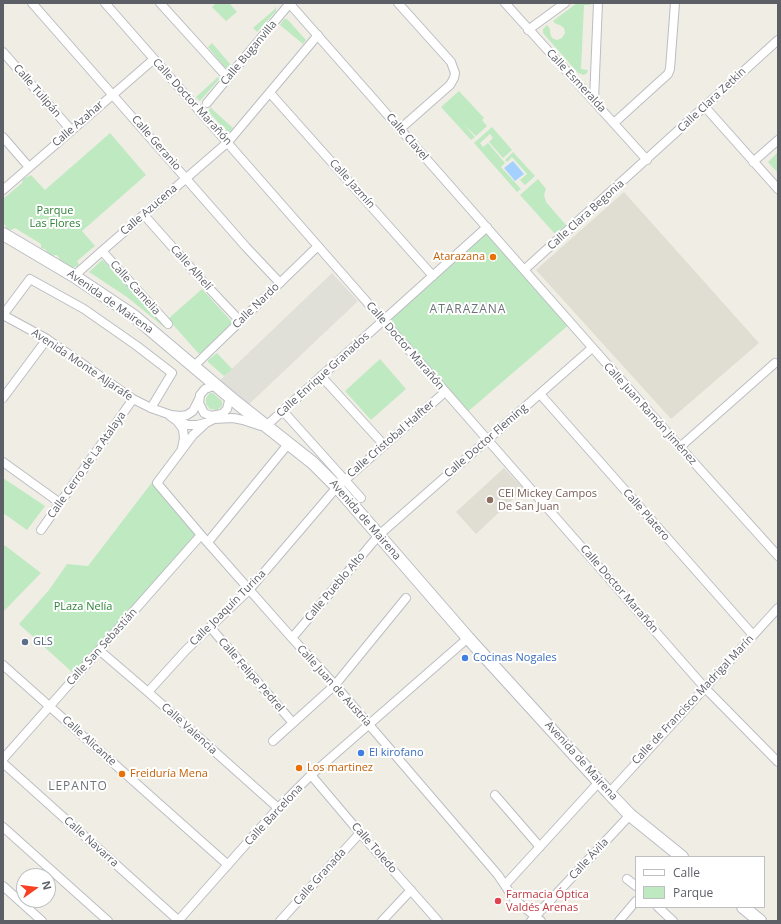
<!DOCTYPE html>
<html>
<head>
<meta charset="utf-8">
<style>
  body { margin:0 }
  #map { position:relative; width:781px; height:924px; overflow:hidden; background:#f0eee4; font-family:"Open Sans",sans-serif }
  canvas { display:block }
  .frame { position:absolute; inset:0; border:4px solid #5c5f66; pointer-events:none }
  .legend { position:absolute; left:635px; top:856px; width:130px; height:52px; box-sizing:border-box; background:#fff; border:1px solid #bebfc2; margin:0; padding:5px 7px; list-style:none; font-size:12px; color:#5c5f66 }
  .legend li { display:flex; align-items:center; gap:8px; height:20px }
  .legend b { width:20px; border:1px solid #bebfc2 }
  .north { position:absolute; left:16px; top:868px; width:40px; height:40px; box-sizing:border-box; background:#fff; border:1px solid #bebfc2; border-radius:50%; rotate:76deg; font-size:11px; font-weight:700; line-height:16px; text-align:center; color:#5c5f66 }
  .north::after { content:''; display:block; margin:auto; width:14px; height:18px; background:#f74122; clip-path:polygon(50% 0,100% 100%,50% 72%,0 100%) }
</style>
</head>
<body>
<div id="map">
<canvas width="781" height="924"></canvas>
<div class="frame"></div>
<ul class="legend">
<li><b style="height:5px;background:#fff"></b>Calle</li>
<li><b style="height:11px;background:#bee9c1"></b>Parque</li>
</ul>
<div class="north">N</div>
</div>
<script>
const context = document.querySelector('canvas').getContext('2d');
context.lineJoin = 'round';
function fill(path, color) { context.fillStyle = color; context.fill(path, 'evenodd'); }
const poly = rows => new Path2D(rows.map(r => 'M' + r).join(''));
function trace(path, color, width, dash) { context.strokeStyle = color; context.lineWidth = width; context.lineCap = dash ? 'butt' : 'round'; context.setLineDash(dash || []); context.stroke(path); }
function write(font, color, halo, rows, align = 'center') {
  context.font = font + ' "Open Sans",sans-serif'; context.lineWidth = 4; context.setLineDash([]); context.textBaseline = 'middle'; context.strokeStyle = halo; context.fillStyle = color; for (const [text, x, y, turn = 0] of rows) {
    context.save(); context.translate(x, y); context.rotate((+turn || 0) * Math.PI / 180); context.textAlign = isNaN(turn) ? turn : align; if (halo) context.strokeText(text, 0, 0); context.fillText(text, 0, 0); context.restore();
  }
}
fill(poly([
  [332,273,358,301,244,409,216,384]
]), '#e0dfd8');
fill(poly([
  [624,192,759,343,671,419,536,270],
  [504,468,524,489,476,534,456,512]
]), '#e0ddd3');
fill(poly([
  [216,3,229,3,237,12,226,21,212,7],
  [577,3,591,4,590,5,584,5,581,69,588,70,587,73,584,75,578,73,543,33,543,29,547,25,550,29,550,33,552,38,557,40,562,38,565,33,564,28,560,25,556,24,553,21],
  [276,6,276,11,257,32,253,28,275,9],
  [284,19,287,19,306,40,303,44,280,25],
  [212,43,231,65,228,68,226,69,208,47],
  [218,77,220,78,200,101,196,97],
  [459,91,484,118,482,120,487,126,476,136,464,125,475,137,471,140,441,107],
  [211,107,212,109,233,128,230,132,227,132,208,111],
  [492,127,512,150,503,158,489,142,493,138,490,134,480,143,483,147,488,143,505,163,501,167,521,189,517,192,474,143],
  [110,133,146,175,82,231,95,246,77,261,79,265,71,269,69,269,66,263,61,262,58,256,56,255,50,256,45,249,41,248,41,244,15,228,11,230,7,229,5,225,3,224,3,199,22,183,23,179,31,175,45,190],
  [513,152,535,176,525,185,520,180,527,174,512,157,507,162,505,160],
  [778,152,778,173,768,162],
  [538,179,546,189,544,195,546,202,566,225,555,234,520,195],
  [487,227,571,323,465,414,383,321],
  [102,260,104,261,165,326,164,327,127,297,89,272],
  [202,289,232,322,231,325,199,354,168,319],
  [217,353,232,369,224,376,208,362,208,360],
  [380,359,406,389,371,420,345,391],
  [210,393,213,393,222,401,222,406,217,410,210,409,206,404,206,398],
  [3,478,45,506,27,530,3,513],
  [153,481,196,535,73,673,19,624,49,590,67,564,88,566],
  [3,544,41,573,3,612]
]), '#bee9c1');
fill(poly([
  [513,161,524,174,515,181,504,168]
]), '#a4d1ff');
const street = poly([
  [32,3,246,247,280,283],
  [105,3,705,688,778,762],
  [160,3,228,78],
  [289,3,680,447,778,556],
  [398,3,451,62,455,73,454,78,450,85,400,129],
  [505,3,647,160],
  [528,30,565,3],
  [3,52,71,130],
  [270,93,433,276],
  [594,100,598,3],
  [207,103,290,3],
  [705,107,778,189],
  [614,123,668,74,670,69,675,3],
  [3,137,29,167],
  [753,162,778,140],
  [3,190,154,59],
  [144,215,207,286,240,321],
  [102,251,168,324],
  [524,270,778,40],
  [74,276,102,251,228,142,318,35],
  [3,315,30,279,84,309,137,346,172,373,151,408],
  [3,315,47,339,133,399,151,408,171,415,181,416,187,415,193,411,199,399],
  [194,366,318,246],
  [321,376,384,445],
  [216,385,205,389,200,395,199,403,204,413,211,416,222,414,227,409,230,397],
  [540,394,753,635],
  [3,398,47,339],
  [283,411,361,498],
  [170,416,177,421,183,429,184,438,182,448],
  [178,421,188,425,197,425,205,423],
  [261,426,243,420,233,418,214,419,206,423,193,435,157,483,201,535,292,638,335,685,498,875,514,899,541,921],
  [266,426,487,227],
  [680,447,775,363],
  [3,462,60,503],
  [41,530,133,399],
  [208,542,289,443],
  [210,627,293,723],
  [292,638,379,535,592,348],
  [99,650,148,692,278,808],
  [3,665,228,865],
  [148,692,186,650,249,590,337,487,445,392],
  [273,741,335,685,406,598],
  [3,759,201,535],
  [3,763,179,921],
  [311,775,360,833,438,921],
  [609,793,778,608],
  [495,795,540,847],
  [3,827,108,921],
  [627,879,636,886],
  [505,885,599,782],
  [3,886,42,921],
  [658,907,673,921],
  [178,921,278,808,311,775,468,638],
  [280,921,360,833],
  [382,921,411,890],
  [531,921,630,815],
  [619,921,636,901]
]);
const secondary = poly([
  [3,234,74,276,134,316,237,403,313,463,337,487,468,638,609,793,630,815,682,857],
  [743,907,760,921]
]);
trace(street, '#bbbdc4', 10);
trace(secondary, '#b9bcc3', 14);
trace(street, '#fff', 8);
trace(secondary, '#fff', 12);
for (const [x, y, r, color] of [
  [493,257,4,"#e8710a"],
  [490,500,4,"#8d6e63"],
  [25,642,4,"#5c6f8a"],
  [465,658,4,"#3f7fe0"],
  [361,753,4,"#3f7fe0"],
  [299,768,4,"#e8710a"],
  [122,774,4,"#e8710a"],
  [498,901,4,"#e0444e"]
]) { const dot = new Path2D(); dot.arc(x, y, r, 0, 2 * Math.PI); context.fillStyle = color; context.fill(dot); trace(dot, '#fff', 1.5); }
write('11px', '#5c5f66', '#fff', [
  ["Calle Buganvilla",249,53,-50],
  ["Calle Esmeralda",576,81,47],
  ["Calle Tulipán",37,91,49],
  ["Calle Clara Zetkin",712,100,-43],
  ["Calle Doctor Marañón",192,102,48],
  ["Calle Azahar",78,124,-41],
  ["Calle Clavel",407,137,49],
  ["Calle Geranio",156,143,49],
  ["Calle Jazmín",352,184,48],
  ["Calle Azucena",149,210,-41],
  ["Calle Clara Begonia",586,215,-42],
  ["Calle Alhelí",191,268,48],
  ["Calle Camelia",135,288,48],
  ["Avenida de Mairena",110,302,35],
  ["Calle Nardo",256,306,-44],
  ["Calle Doctor Marañón",405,346,49],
  ["Avenida Monte Aljarafe",82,365,34],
  ["Calle Enrique Granados",323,375,-42],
  ["Calle Juan Ramón Jiménez",650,414,48],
  ["Calle Cristobal Halfter",391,439,-41],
  ["Calle Doctor Fleming",486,441,-41],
  ["Calle Cerro de La Atalaya",87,465,-55],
  ["Calle Platero",646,515,49],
  ["Avenida de Mairena",365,520,49],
  ["Calle Pueblo Alto",335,587,-50],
  ["Calle Doctor Marañón",619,589,49],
  ["Calle Joaquín Turina",228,608,-45],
  ["Calle San Sebastián",102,647,-48],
  ["Calle Felipe Pedrel",251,675,49],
  ["Calle Juan de Austria",334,686,48],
  ["Calle de Francisco Madrigal Marín",693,700,-47],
  ["Calle Valencia",189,729,42],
  ["Calle Alicante",89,741,42],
  ["Avenida de Mairena",581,761,48],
  ["Calle Barcelona",274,815,-47],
  ["Calle Navarra",91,842,42],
  ["Calle Toledo",374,848,49],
  ["Calle Ávila",589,859,-47],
  ["Calle Granada",320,877,-48]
]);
write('11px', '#2d8337', '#fff', [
  ["Parque",55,211],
  ["Las Flores",55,224],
  ["PLaza Nelía",83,607]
]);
write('11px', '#c56008', '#fff', [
  ["Atarazana",485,257,"right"],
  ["Los martinez",307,768],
  ["Freiduría Mena",130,774]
], 'left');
write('11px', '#785e54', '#fff', [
  ["CEI Mickey Campos",498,494],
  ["De San Juan",498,507]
], 'left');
write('11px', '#4e5e75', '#fff', [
  ["GLS",33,642]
], 'left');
write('11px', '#366cbe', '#fff', [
  ["Cocinas Nogales",473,658],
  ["El kirofano",369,753]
], 'left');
write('11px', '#be3a42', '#fff', [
  ["Farmacia Óptica",506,895],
  ["Valdés Arenas",506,908]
], 'left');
context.letterSpacing = '1px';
write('12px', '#6d7178', '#fff', [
  ["ATARAZANA",468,310],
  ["LEPANTO",78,787]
]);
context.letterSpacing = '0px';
</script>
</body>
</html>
